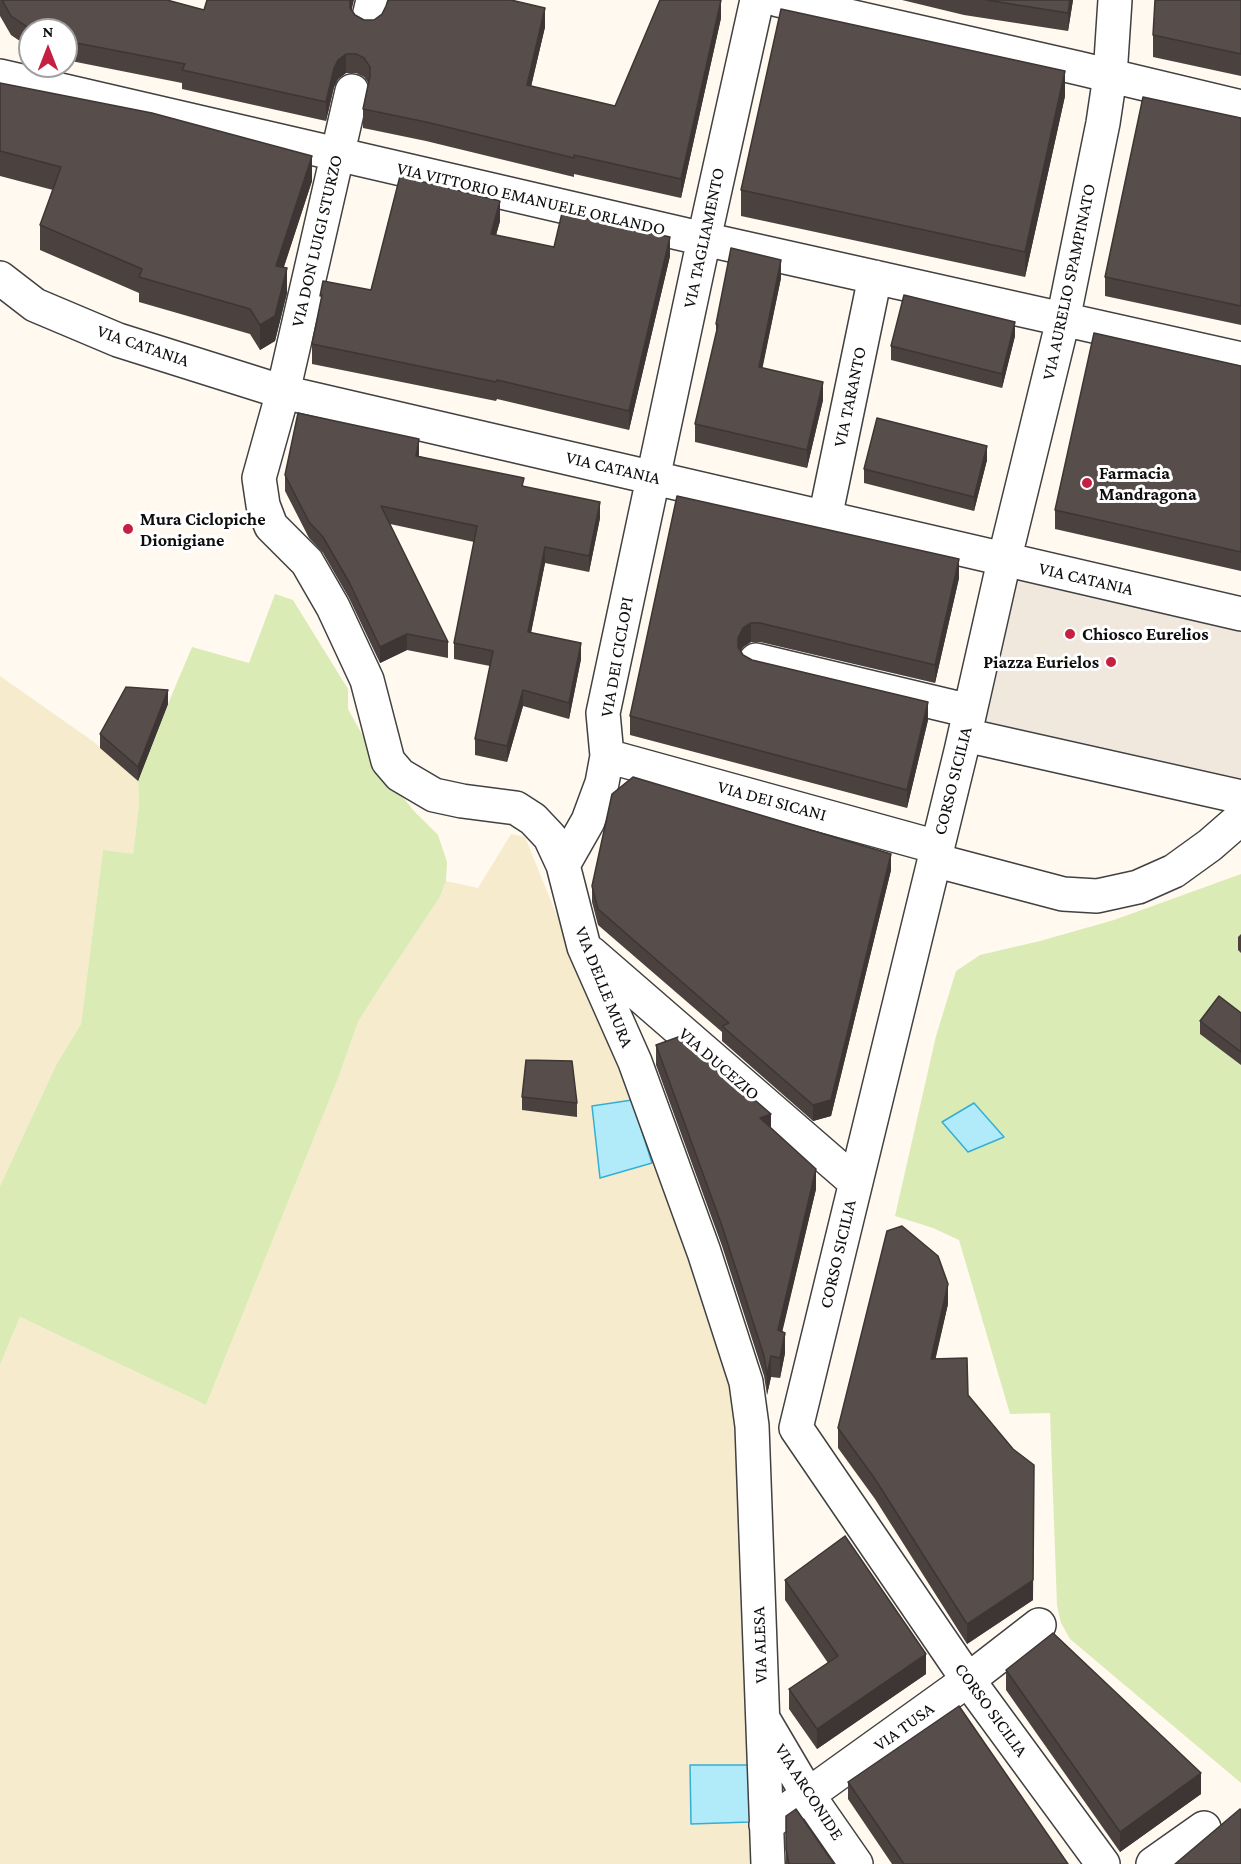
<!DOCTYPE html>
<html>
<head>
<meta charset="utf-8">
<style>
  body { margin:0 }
  #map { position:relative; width:1241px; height:1864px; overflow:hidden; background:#fff9ef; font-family:"Crimson Pro",serif }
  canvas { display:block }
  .north { position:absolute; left:18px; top:18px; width:60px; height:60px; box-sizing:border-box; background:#fff; border:2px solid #9f9f9f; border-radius:50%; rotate:0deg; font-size:16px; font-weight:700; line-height:24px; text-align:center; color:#0e0e0e }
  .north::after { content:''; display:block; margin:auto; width:21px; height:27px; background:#c51f42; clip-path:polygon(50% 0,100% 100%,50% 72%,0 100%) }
</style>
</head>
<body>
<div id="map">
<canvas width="1241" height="1864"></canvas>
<div class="north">N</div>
</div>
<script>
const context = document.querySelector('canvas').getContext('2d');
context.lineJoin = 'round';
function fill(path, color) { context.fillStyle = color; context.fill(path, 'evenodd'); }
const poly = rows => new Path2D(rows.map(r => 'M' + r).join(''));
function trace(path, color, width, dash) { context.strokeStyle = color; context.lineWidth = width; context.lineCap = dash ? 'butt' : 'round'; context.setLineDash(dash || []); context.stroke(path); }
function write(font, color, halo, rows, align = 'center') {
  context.font = font + ' "Crimson Pro",serif'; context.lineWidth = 6; context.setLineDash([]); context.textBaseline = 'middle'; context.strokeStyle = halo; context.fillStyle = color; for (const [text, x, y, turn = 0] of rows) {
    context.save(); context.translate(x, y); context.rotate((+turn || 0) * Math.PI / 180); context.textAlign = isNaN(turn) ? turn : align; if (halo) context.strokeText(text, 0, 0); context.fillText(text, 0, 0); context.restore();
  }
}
fill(poly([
  [0,676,94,742,138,781,139,804,133,855,103,851,81,1024,56,1065,0,1186],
  [511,834,525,837,632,1100,652,1163,714,1320,727,1373,734,1414,752,1864,0,1864,0,1365,20,1317,206,1405,339,1076,358,1022,384,981,440,897,446,881,478,888]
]), '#f6eccd');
fill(poly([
  [275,594,293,600,348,689,348,709,384,774,414,811,438,835,447,862,446,881,440,897,384,981,358,1022,339,1076,206,1405,20,1317,0,1365,0,1186,56,1065,81,1024,103,850,133,854,139,804,138,781,165,711,192,647,249,663],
  [1241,874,1241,947,1238,950,1241,953,1241,1783,1070,1639,1061,1623,1057,1605,1050,1413,1010,1414,959,1240,933,1228,895,1216,936,1036,956,971,980,955,1040,941,1114,920]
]), '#dbebb6');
fill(poly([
  [1004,561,1241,614,1241,810,961,751]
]), '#f0e8dd');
const water = poly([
  [632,1100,652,1163,600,1178,592,1106,632,1100],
  [974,1103,1004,1137,968,1152,942,1122,974,1103],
  [690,1765,748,1765,750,1822,691,1824,690,1765]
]);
fill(water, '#b1eaf9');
trace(water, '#34afd4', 1.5);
const minor = poly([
  [778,0,1078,68,1241,107],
  [368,21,373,0],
  [0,76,704,239,1241,359],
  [352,91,283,392,259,478,263,505,271,526,307,562,333,607,367,680,388,761,400,775,434,795,462,801,516,808,533,819,550,837,563,865,584,947,635,1062,704,1252,746,1382,752,1426,768,1864],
  [0,278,35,305,118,340,283,392,1241,614],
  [825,518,875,277],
  [756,660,970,711],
  [965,735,1241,797],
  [607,756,937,847],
  [934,860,1063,894,1097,896,1138,887,1174,871,1210,845,1241,818],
  [563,865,588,821,602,783,607,756,603,713,704,239,757,0],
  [591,953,855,1182],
  [765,1722,808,1795,856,1864],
  [766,1825,968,1680,1039,1625],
  [1103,1864,968,1680,796,1428,961,751,1004,561,1063,320,1103,123,1110,76,1115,0],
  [1153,1864,1204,1828]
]);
trace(minor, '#414141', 36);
trace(minor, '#fff', 33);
fill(poly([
  [0,0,167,0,204,10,351,10,355,15,364,20,545,27,531,86,615,106,721,18,681,198,574,174,574,177,426,141,363,128,363,109,369,84,364,77,356,73,346,73,338,79,334,87,326,121,182,89,182,83,66,60,66,30,30,30,30,48,11,35,0,16],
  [902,0,1073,0,1068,31,964,15],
  [1241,0,1241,76,1153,57,1153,35],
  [0,83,312,181,284,267,287,293,275,341,260,350,250,334,139,302,139,293,40,250,40,225,53,190,0,176],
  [1065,96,1025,277,741,216,741,190],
  [1241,118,1241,325,1105,296,1105,277],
  [500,221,496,235,554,247,670,256,629,430,497,399,496,401,312,364,312,344,371,290],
  [781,278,762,368,823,400,807,468,695,442,695,424,716,334,716,324],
  [1015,336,1002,388,891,360,891,346],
  [1241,366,1241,571,1055,529,1055,510],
  [419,456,524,486,600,518,589,572,545,563,531,632,581,659,569,719,523,706,507,762,475,755,475,739,490,666,454,659,454,643,474,542,390,524,448,642,448,658,407,650,380,663,349,598,323,553,309,538,285,491,285,475],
  [987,460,974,511,864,483,864,469],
  [677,496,959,578,935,683,760,642,751,642,743,647,741,651,743,655,752,660,928,720,907,808,630,735,630,716],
  [168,704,138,781,100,748,100,734],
  [891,870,831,1116,813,1121,722,1041,722,1032,598,925,592,902,592,886],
  [1241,934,1241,953,1238,950,1238,937],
  [1241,1013,1241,1065,1200,1034,1200,1021],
  [656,1045,771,1128,816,1189,782,1331,785,1353,780,1378,771,1377,767,1395,764,1376,722,1246,656,1065],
  [522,1097,577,1103,577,1117,522,1110],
  [948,1304,935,1359,968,1395,1033,1600,967,1644,875,1499,838,1448,838,1428],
  [785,1580,926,1674,817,1749,789,1709,789,1689,828,1663,785,1600],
  [1006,1670,1201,1794,1120,1852,1006,1690],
  [848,1782,1068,1864,892,1864,848,1799],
  [786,1816,834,1864,786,1864]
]), '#4b4240');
fill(poly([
  [350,0,354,0,350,17],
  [721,0,721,18,681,198,681,179],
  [1070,0,1073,0,1068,31,1068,13],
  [545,8,545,27,527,104,527,85],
  [346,54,346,73,338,79,334,87,326,121,326,102,334,68,338,60],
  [1065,71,1065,96,1025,277,1025,252],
  [312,156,312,181,276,290,276,266],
  [500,201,500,221,491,253,491,234],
  [670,237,670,256,629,430,629,411],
  [781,260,781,278,759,385,759,367],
  [287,268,287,293,275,341,260,350,260,325],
  [1015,322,1015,336,1002,388,1002,374],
  [823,382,823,400,807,468,807,450],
  [419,439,419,455,416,472,416,456],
  [987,446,987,460,974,511,974,497],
  [600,502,600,518,589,572,589,556],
  [545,547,545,563,528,648,528,632],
  [959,559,959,578,935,683,935,665],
  [751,623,751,642,743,647,738,656,738,638,743,628],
  [407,634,407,650,380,663,380,647],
  [581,643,581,659,569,719,569,703],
  [168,690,168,704,138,781,138,767],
  [523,690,523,706,507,762,507,746],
  [928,702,928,720,907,808,907,790],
  [891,854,891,870,831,1116,813,1121,813,1105],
  [771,1114,771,1134,760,1118],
  [816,1169,816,1189,778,1350,778,1330],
  [948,1284,948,1304,931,1379,931,1359],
  [785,1333,785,1353,780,1378,780,1358],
  [771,1356,771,1377,767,1395,767,1375],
  [1034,1486,1033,1600,967,1644,967,1624],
  [926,1654,926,1674,817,1749,817,1729],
  [1201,1773,1201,1794,1120,1852,1120,1832]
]), '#3d3634');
const building = poly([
  [2,0,167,0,204,10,207,0,350,0,350,8,355,15,364,20,374,20,382,14,386,6,388,0,511,0,545,8,527,85,615,106,660,0,721,0,681,179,574,155,574,158,426,122,363,109,370,76,370,67,364,58,356,54,346,54,338,60,334,68,326,102,182,70,185,64,66,41,66,30,32,30,11,16,2,0],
  [986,0,1070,0,1068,13,986,0],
  [1155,0,1241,0,1241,54,1153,35,1155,0],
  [781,9,1065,71,1025,252,741,190,781,9],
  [0,83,152,113,312,156,276,266,287,268,275,316,260,325,250,309,139,277,142,269,40,225,61,167,0,151,0,83],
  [1143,97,1241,118,1241,306,1105,277,1143,97],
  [400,176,500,201,491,234,554,247,562,213,670,237,629,411,497,380,496,382,312,344,322,295,320,296,323,281,371,290,400,176],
  [731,248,781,260,759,367,823,382,807,450,695,424,718,325,716,324,731,248],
  [904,295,1015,322,1002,374,891,346,904,295],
  [1094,333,1241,366,1241,552,1055,510,1094,333],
  [298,413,419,439,416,456,524,478,522,486,600,502,589,556,545,547,528,632,581,643,569,703,523,690,507,746,475,739,493,651,454,643,477,526,381,506,448,642,407,634,380,647,349,582,323,537,309,522,285,475,298,413],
  [877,418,987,446,974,497,864,469,877,418],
  [677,496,959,559,935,665,760,623,751,623,743,628,738,638,738,647,743,655,752,660,928,702,907,790,630,716,677,496],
  [126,687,168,690,138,767,100,734,126,687],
  [633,777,891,854,831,1100,813,1105,722,1026,729,1023,598,909,592,886,612,794,633,777],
  [1219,996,1241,1013,1241,1052,1200,1021,1219,996],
  [681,1036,771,1114,760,1118,816,1169,778,1330,785,1333,780,1358,771,1356,767,1375,764,1356,722,1226,656,1045,681,1036],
  [526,1060,572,1061,577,1103,522,1097,526,1060],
  [902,1226,938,1256,948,1284,931,1359,967,1358,968,1395,1013,1449,1034,1465,1033,1580,967,1624,875,1479,838,1428,887,1231,902,1226],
  [845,1536,926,1654,817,1729,789,1689,838,1656,785,1580,845,1536],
  [1053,1633,1201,1773,1120,1832,1006,1670,1053,1633],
  [959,1706,1068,1864,904,1864,848,1782,959,1706],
  [796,1809,834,1864,789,1864,786,1849,786,1816,796,1809],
  [1240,1809,1241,1810,1241,1864,1175,1864,1240,1809]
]);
fill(building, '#574d4a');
trace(building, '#3d3634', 1.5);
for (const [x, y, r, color] of [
  [1087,483,6,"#c51f42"],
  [128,529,6,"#c51f42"],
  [1070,634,6,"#c51f42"],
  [1111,662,6,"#c51f42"]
]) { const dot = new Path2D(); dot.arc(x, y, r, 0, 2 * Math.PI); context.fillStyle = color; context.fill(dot); trace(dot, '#fff', 2); }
write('18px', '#0e0e0e', '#fff', [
  ["VIA VITTORIO EMANUELE ORLANDO",531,199,13],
  ["VIA TAGLIAMENTO",704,238,-78],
  ["VIA DON LUIGI STURZO",317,241,-77],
  ["VIA AURELIO SPAMPINATO",1069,282,-78],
  ["VIA CATANIA",143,346,19],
  ["VIA TARANTO",850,397,-78],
  ["VIA CATANIA",613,468,13],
  ["VIA CATANIA",1086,579,13],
  ["VIA DEI CICLOPI",617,657,-80],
  ["CORSO SICILIA",953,781,-76],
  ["VIA DEI SICANI",772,801,15],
  ["VIA DELLE MURA",604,987,68],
  ["VIA DUCEZIO",719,1064,41],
  ["CORSO SICILIA",838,1254,-77],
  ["VIA ALESA",760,1645,-92],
  ["CORSO SICILIA",991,1710,54],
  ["VIA TUSA",904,1727,-36],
  ["VIA ARCONIDE",809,1792,57]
]);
write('bold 18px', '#0e0e0e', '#fff', [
  ["Farmacia",1099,473],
  ["Mandragona",1099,494],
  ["Mura Ciclopiche",140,519],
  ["Dionigiane",140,540],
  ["Chiosco Eurelios",1082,634],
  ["Piazza Eurielos",1099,662,"right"]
], 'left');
</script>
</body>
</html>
